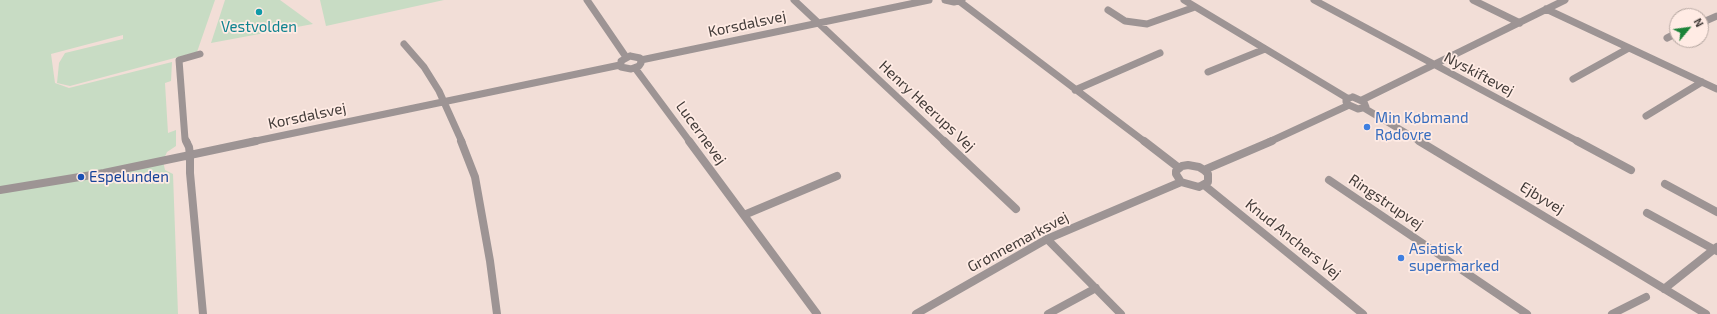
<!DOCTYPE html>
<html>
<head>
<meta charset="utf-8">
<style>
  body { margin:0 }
  #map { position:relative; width:1717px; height:314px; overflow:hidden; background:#f2ded7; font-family:"Exo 2",sans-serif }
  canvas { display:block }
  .north { position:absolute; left:1669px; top:8px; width:40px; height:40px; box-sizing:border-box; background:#ffebe4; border:1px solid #b3a59f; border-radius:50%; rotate:61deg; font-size:11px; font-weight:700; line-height:16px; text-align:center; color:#423b38 }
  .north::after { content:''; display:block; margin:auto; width:14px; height:18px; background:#1b8338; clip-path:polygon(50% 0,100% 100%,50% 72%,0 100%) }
</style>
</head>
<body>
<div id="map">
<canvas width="1717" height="314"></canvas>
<div class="north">N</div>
</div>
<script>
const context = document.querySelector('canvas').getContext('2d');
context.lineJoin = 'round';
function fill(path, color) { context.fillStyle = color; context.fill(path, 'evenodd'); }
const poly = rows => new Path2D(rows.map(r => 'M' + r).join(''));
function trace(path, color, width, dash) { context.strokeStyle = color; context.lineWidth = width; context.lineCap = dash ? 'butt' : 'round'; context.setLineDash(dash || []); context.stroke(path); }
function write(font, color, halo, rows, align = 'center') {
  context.font = font + ' "Exo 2",sans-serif'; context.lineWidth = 3.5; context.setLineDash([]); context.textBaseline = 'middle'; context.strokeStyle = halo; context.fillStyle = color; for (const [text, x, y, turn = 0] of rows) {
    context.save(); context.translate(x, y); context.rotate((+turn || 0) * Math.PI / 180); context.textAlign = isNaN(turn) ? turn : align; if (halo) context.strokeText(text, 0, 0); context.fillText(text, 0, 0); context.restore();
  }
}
fill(poly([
  [0,0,215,0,197,52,70,86,57,83,59,63,65,53,123,39,123,35,51,54,55,83,69,88,172,62,171,81,165,83,168,133,176,130,176,146,167,152,163,161,165,170,173,174,178,314,0,314],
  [225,0,280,0,313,24,211,43],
  [320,0,444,0,326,26]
]), '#c8dcc4');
trace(poly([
  [587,0,626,57],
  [794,0,945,142],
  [945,0,954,2,962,0],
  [1184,0,1347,98],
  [1314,0,1579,142],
  [1473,0,1520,23],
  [959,1,1145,142],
  [1546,9,1717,89],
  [1108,10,1125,21,1147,24,1195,7],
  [1701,23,1717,16],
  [1667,38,1677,33],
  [404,44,424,67,439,91,462,142],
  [630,56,640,58,641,63,639,66,631,69,621,67,621,61,630,56],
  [641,60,929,0],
  [635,68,690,142],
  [1208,72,1265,49],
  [1573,79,1629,48],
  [1075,90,1160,53],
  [1353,97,1364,102,1366,107,1358,109,1349,105,1346,102,1346,99,1353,97],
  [1362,100,1565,0],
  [1364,108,1421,142],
  [1646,116,1702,82],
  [187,142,185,139,179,60,200,54],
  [251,142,620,65],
  [1269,142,1349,105]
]), '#9d9494', 7);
trace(poly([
  [186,141,189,147,190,155,256,141],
  [461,141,475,177,490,261,497,314],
  [689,141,817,314],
  [944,141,1016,209],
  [1144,141,1179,168],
  [1419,141,1706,314],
  [1577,141,1631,170],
  [1188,165,1199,167,1204,170,1208,174,1208,182,1199,187,1181,182,1176,174,1176,171,1182,166,1188,165],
  [1204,170,1272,141],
  [1329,180,1527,314],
  [1665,184,1717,212],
  [1204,185,1363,314],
  [1647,213,1717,251],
  [744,215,837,176],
  [1047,239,1121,314],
  [1664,289,1717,247],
  [916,314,1047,239,1181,182],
  [1048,314,1096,288],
  [1612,314,1646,297]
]), '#9d9494', 8);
trace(poly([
  [0,190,104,173,190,155,190,173,203,314]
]), '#9d9494', 8);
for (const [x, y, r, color] of [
  [259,12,4,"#0f9aa8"],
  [1367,127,4,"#3f7fe0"],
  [81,177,4,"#1a4fb4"],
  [1401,258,4,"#3f7fe0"]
]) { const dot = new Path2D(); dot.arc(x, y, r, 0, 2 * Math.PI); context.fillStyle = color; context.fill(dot); trace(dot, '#ffebe4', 1.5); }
write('15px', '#423b38', '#ffebe4', [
  ["Korsdalsvej",747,24,-12],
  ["Nyskiftevej",1479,74,28],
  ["Henry Heerups Vej",927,106,43],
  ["Korsdalsvej",307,116,-12],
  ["Lucernevej",701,133,54],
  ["Ejbyvej",1542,198,31],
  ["Ringstrupvej",1386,202,34],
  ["Knud Anchers Vej",1293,239,39],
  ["Grønnemarksvej",1018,242,-28]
]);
write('15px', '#0d838f', '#ffebe4', [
  ["Vestvolden",259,27]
]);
write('15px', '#366cbe', '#ffebe4', [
  ["Min Købmand",1375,118],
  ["Rødovre",1375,135],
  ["Asiatisk",1409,249],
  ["supermarked",1409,266]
], 'left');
write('15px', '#164399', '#ffebe4', [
  ["Espelunden",89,177]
], 'left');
</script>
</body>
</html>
